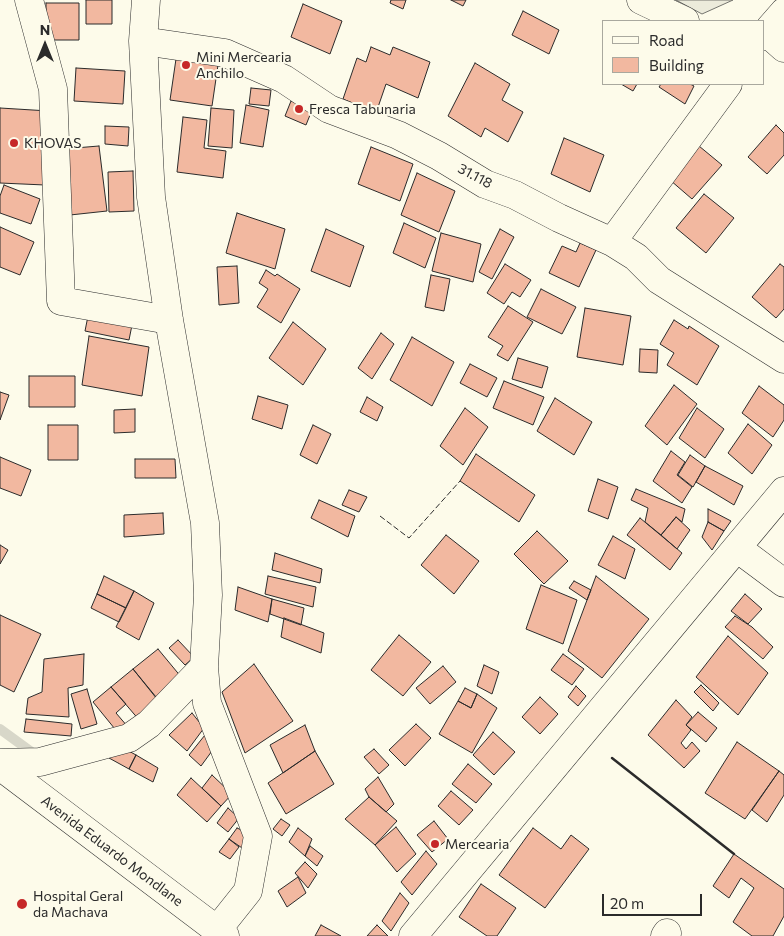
<!DOCTYPE html>
<html>
<head>
<meta charset="utf-8">
<style>
  body { margin:0 }
  #map { position:relative; width:784px; height:936px; overflow:hidden; background:#fdfbea; font-family:Commissioner,sans-serif }
  canvas { display:block }
  .legend { position:absolute; left:602px; top:20px; width:162px; height:65px; box-sizing:border-box; background:#fdfbea; border:1px solid #a9a89e; margin:0; padding:6px 9px; list-style:none; font-size:15px; color:#2b2b2b }
  .legend li { display:flex; align-items:center; gap:10px; height:25px }
  .legend b { width:25px; border:1px solid #a9a89e }
  .north { position:absolute; left:20px; top:20px; width:50px; height:50px; -webkit-text-stroke:4px #fdfbea; paint-order:stroke; rotate:0deg; font-size:14px; font-weight:700; line-height:20px; text-align:center; color:#2b2b2b }
  .north::after { content:''; display:block; margin:auto; width:18px; height:22px; background:#2b2b2b; clip-path:polygon(50% 0,100% 100%,50% 72%,0 100%) }
  .scale { position:absolute; left:602px; top:894px; width:100px; height:22px; box-sizing:border-box; border:2px solid #2b2b2b; border-top:0; padding-left:6px; font-size:15px; line-height:18px; white-space:nowrap; color:#2b2b2b; -webkit-text-stroke:4px #fdfbea; paint-order:stroke }
</style>
</head>
<body>
<div id="map">
<canvas width="784" height="936"></canvas>
<ul class="legend">
<li><b style="height:6px;background:#fdfbea"></b>Road</li>
<li><b style="height:14px;background:#f2b8a0"></b>Building</li>
</ul>
<div class="north">N</div>
<div class="scale">20 m</div>
</div>
<script>
const context = document.querySelector('canvas').getContext('2d');
context.lineJoin = 'round';
function fill(path, color) { context.fillStyle = color; context.fill(path, 'evenodd'); }
const poly = rows => new Path2D(rows.map(r => 'M' + r).join(''));
function trace(path, color, width, dash) { context.strokeStyle = color; context.lineWidth = width; context.lineCap = dash ? 'butt' : 'round'; context.setLineDash(dash || []); context.stroke(path); }
function write(font, color, halo, rows, align = 'center') {
  context.font = font + ' Commissioner,sans-serif'; context.lineWidth = 4; context.setLineDash([]); context.textBaseline = 'middle'; context.strokeStyle = halo; context.fillStyle = color; for (const [text, x, y, turn = 0] of rows) {
    context.save(); context.translate(x, y); context.rotate((+turn || 0) * Math.PI / 180); context.textAlign = isNaN(turn) ? turn : align; if (halo) context.strokeText(text, 0, 0); context.fillText(text, 0, 0); context.restore();
  }
}
const green = poly([
  [676,0,733,0,702,14,676,0]
]);
fill(green, '#ecebdb');
trace(green, '#74746e', 1);
trace(poly([
  [0,729,37,756]
]), '#d8d7c9', 10);
const building = poly([
  [86,0,112,0,112,24,86,24,86,0],
  [391,0,406,0,403,9,390,3,391,0],
  [451,0,466,0,463,6,451,0],
  [46,3,79,3,79,40,46,40,46,3],
  [303,4,342,21,330,54,291,37,303,4],
  [523,11,559,30,549,54,512,35,523,11],
  [371,47,390,55,393,47,430,62,418,98,386,84,376,113,343,99,357,58,366,62,371,47],
  [176,59,218,65,212,106,170,100,176,59],
  [475,63,510,84,502,100,523,112,508,142,485,128,481,137,448,116,475,63],
  [76,68,125,71,123,104,74,101,76,68],
  [621,84,637,84,633,91,621,84],
  [661,84,690,84,694,86,685,104,659,87,661,84],
  [251,88,271,90,269,106,249,104,251,88],
  [291,101,312,110,306,125,285,116,291,101],
  [246,105,269,110,263,147,240,143,246,105],
  [0,108,49,111,45,185,0,183,0,108],
  [211,108,234,110,232,148,208,146,211,108],
  [183,117,207,120,204,148,226,151,223,178,177,172,183,117],
  [776,125,784,133,784,155,767,174,748,157,776,125],
  [105,126,129,127,128,146,105,144,105,126],
  [564,138,604,155,590,192,551,174,564,138],
  [99,146,107,211,70,215,63,149,99,146],
  [699,146,722,165,692,199,670,180,699,146],
  [371,147,413,164,400,201,358,184,371,147],
  [133,171,134,211,109,212,108,172,133,171],
  [417,173,455,191,439,232,401,215,417,173],
  [4,185,40,199,31,224,0,213,0,196,4,185],
  [704,194,734,218,706,253,676,228,704,194],
  [237,213,285,229,275,269,226,253,237,213],
  [404,223,436,238,425,268,393,253,404,223],
  [0,227,34,242,20,275,0,267,0,227],
  [326,229,364,246,350,287,311,271,326,229],
  [500,229,514,237,492,279,479,272,500,229],
  [441,233,481,244,473,282,432,271,441,233],
  [580,243,596,250,579,287,549,273,562,246,576,252,580,243],
  [505,264,531,280,520,297,512,292,504,304,487,293,505,264],
  [780,264,784,267,784,309,776,318,752,297,780,264],
  [237,266,239,303,219,305,217,267,237,266],
  [266,270,275,276,277,274,300,289,281,323,257,307,268,289,259,283,266,270],
  [431,275,450,279,444,311,425,307,431,275],
  [541,289,576,307,562,334,527,317,541,289],
  [508,306,533,322,508,361,497,355,503,346,488,337,508,306],
  [585,308,631,316,623,365,577,357,585,308],
  [89,311,133,320,129,340,85,331,89,311],
  [674,320,688,329,689,326,719,346,697,385,667,365,674,353,660,344,674,320],
  [293,322,326,349,303,385,269,358,293,322],
  [381,333,394,344,372,379,358,368,381,333],
  [89,336,149,347,142,396,82,385,89,336],
  [412,337,454,362,432,406,390,380,412,337],
  [640,349,658,350,657,373,639,372,640,349],
  [518,358,548,367,542,388,512,379,518,358],
  [470,364,497,378,487,397,460,383,470,364],
  [29,376,75,376,75,407,29,407,29,376],
  [504,381,544,397,533,425,493,408,504,381],
  [674,385,697,404,667,445,645,426,674,385],
  [759,386,784,405,784,420,773,437,742,413,759,386],
  [0,392,9,395,0,420,0,392],
  [258,396,288,405,282,429,252,419,258,396],
  [367,397,383,407,377,421,360,412,367,397],
  [555,398,592,422,574,455,537,431,555,398],
  [465,408,488,427,463,465,440,446,465,408],
  [697,408,724,429,705,458,679,438,697,408],
  [135,409,135,432,114,433,114,410,135,409],
  [748,424,772,445,752,474,728,453,748,424],
  [48,425,78,425,78,460,48,460,48,425],
  [313,425,331,434,317,464,300,455,313,425],
  [671,451,685,462,677,475,692,487,682,503,653,481,671,451],
  [476,454,535,495,519,522,460,481,476,454],
  [690,455,705,466,693,487,678,475,690,455],
  [0,457,31,470,21,496,0,488,0,457],
  [135,459,175,459,176,478,135,478,135,459],
  [705,466,743,486,734,505,696,482,705,466],
  [598,479,618,487,608,519,588,511,598,479],
  [636,489,685,509,682,522,676,517,661,535,645,522,648,508,631,500,636,489],
  [349,490,367,497,359,512,342,505,349,490],
  [319,500,355,516,348,537,311,518,319,500],
  [708,509,731,521,724,531,708,522,708,509],
  [163,513,164,534,124,537,124,515,163,513],
  [676,517,690,530,677,549,661,535,676,517],
  [640,518,682,553,670,570,627,535,640,518],
  [708,522,724,531,712,550,702,537,708,522],
  [537,531,568,561,544,584,514,554,537,531],
  [446,535,479,561,454,594,421,565,446,535],
  [613,536,635,549,625,579,598,565,613,536],
  [0,545,8,550,0,564,0,545],
  [275,553,322,569,320,583,272,570,275,553],
  [104,576,134,591,126,608,97,594,104,576],
  [268,576,316,587,313,607,265,594,268,576],
  [596,576,649,619,602,678,568,651,596,576],
  [574,581,591,590,587,600,569,588,574,581],
  [541,585,577,600,563,644,526,629,541,585],
  [238,587,272,599,268,622,235,610,238,587],
  [134,591,154,603,139,640,116,627,134,591],
  [97,594,126,608,119,622,91,608,97,594],
  [745,594,762,609,748,624,731,611,745,594],
  [272,599,304,608,301,625,270,614,272,599],
  [0,615,41,634,14,692,0,685,0,615],
  [735,616,752,627,773,647,763,659,725,627,735,616],
  [284,618,324,633,321,653,281,637,284,618],
  [399,635,431,662,403,696,371,670,399,635],
  [728,636,768,673,738,715,696,677,728,636],
  [178,640,194,657,185,665,169,648,178,640],
  [158,649,182,678,157,699,133,669,158,649],
  [84,654,83,685,68,688,69,717,26,714,28,698,42,692,44,659,84,654],
  [563,654,584,669,572,685,551,670,563,654],
  [254,664,293,721,245,753,222,692,254,664],
  [484,665,499,672,492,694,477,686,484,665],
  [443,666,456,682,430,704,416,688,443,666],
  [133,669,161,703,140,721,111,687,133,669],
  [701,685,719,703,713,711,694,692,701,685],
  [576,686,586,696,578,706,568,697,576,686],
  [111,687,126,704,116,713,128,727,119,734,93,702,111,687],
  [465,688,477,694,471,708,458,701,465,688],
  [87,689,97,724,81,729,71,694,87,689],
  [477,694,497,708,472,753,439,734,458,701,471,708,477,694],
  [540,697,558,714,540,734,522,717,540,697],
  [676,700,692,717,686,725,691,730,681,743,686,749,692,742,700,751,684,768,648,735,676,700],
  [698,712,717,728,706,742,686,725,698,712],
  [192,713,204,728,187,751,169,735,192,713],
  [26,719,72,724,71,736,24,732,26,719],
  [416,724,431,738,405,766,389,750,416,724],
  [305,725,315,751,283,773,270,745,305,725],
  [209,730,220,740,201,766,189,755,209,730],
  [493,732,515,752,494,775,473,755,493,732],
  [737,742,779,771,745,819,705,793,737,742],
  [118,745,136,755,129,769,109,758,118,745],
  [374,749,389,765,379,774,364,757,374,749],
  [315,751,334,784,286,814,268,783,315,751],
  [136,755,158,768,153,782,129,769,136,755],
  [468,764,492,784,476,803,452,784,468,764],
  [779,771,784,775,784,795,767,822,752,810,779,771],
  [212,775,232,794,221,806,202,788,212,775],
  [378,777,394,804,386,812,369,797,365,789,378,777],
  [191,778,221,806,207,822,177,795,191,778],
  [451,791,473,810,459,825,438,806,451,791],
  [369,797,397,821,375,845,345,819,369,797],
  [228,808,239,818,228,832,217,823,228,808],
  [281,819,290,825,282,836,273,829,281,819],
  [434,821,448,839,432,852,417,835,434,821],
  [396,827,416,854,397,872,375,845,396,827],
  [237,828,250,834,245,850,229,839,237,828],
  [298,828,312,839,305,856,289,842,298,828],
  [533,828,561,849,571,835,589,849,545,908,499,875,533,828],
  [229,839,239,847,230,859,219,852,229,839],
  [310,846,323,856,317,866,305,856,310,846],
  [426,851,437,864,412,895,401,882,426,851],
  [734,854,784,889,784,916,773,936,752,936,733,922,754,888,741,878,729,898,713,886,734,854],
  [305,862,317,874,308,888,295,873,305,862],
  [298,877,306,893,287,907,278,891,298,877],
  [481,884,516,908,497,936,487,936,459,917,481,884],
  [400,893,409,903,391,931,382,921,400,893],
  [321,925,341,936,315,936,321,925],
  [377,925,388,936,367,936,377,925]
]);
fill(building, '#f2b8a0');
trace(building, '#2b2b2b', 1);
const minor = poly([
  [29,0,53,89,61,301,169,320],
  [641,0,685,21],
  [766,32,784,48],
  [763,36,784,12],
  [143,41,225,53,284,79,329,109,398,135,439,156,485,184,515,195,559,218,612,242,636,257,659,280,784,359],
  [612,242,728,84],
  [737,548,784,583],
  [204,667,207,703,258,836,248,891,217,930],
  [0,763,40,762,129,738,149,724,204,667,208,595,205,523,169,320,151,197,143,41,146,0],
  [413,936,784,491],
  [665,936,667,933]
]);
const major = poly([
  [0,766,225,936]
]);
trace(minor, '#2b2b2b', 29);
trace(major, '#2b2b2b', 29);
trace(minor, '#fdfbea', 28);
trace(major, '#fdfbea', 28);
trace(poly([
  [380,516,409,538,460,481]
]), '#2b2b2b', 1, [6, 2.5]);
trace(poly([
  [612,758,734,854]
]), '#2b2b2b', 2.5);
for (const [x, y, r, color] of [
  [186,65,5,"#c62828"],
  [299,109,5,"#c62828"],
  [14,143,5,"#c62828"],
  [435,844,5,"#c62828"],
  [22,904,6,"#c62828"]
]) { const dot = new Path2D(); dot.arc(x, y, r, 0, 2 * Math.PI); context.fillStyle = color; context.fill(dot); trace(dot, '#fdfbea', 2); }
write('14px', '#2b2b2b', '#fdfbea', [
  ["Mini Mercearia",196,57],
  ["Anchilo",196,73],
  ["Fresca Tabunaria",309,109],
  ["KHOVAS",24,143],
  ["Mercearia",445,844],
  ["Hospital Geral",33,896],
  ["da Machava",33,912]
], 'left');
write('14px', '#2b2b2b', '#fdfbea', [
  ["31.118",475,176,28],
  ["Avenida Eduardo Mondlane",112,851,37]
]);
</script>
</body>
</html>
